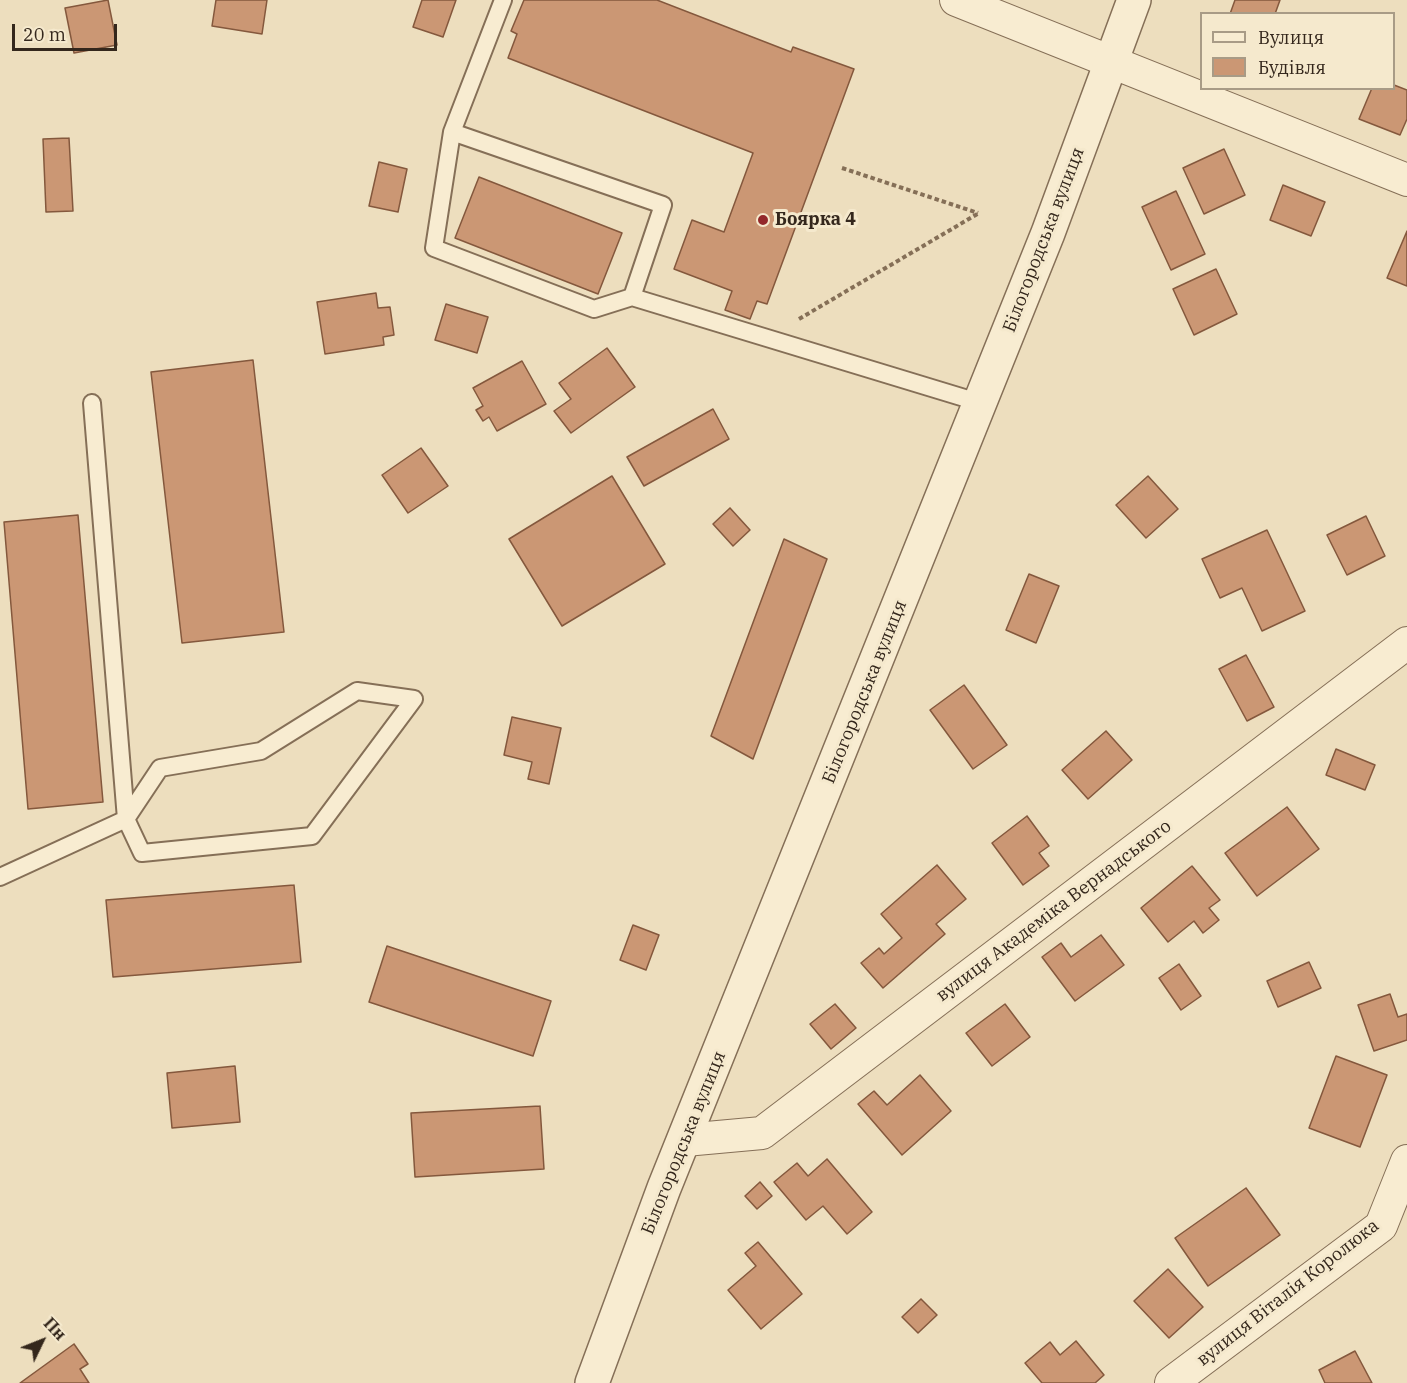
<!DOCTYPE html>
<html>
<head>
<meta charset="utf-8">
<style>
  body { margin:0 }
  #map { position:relative; width:1407px; height:1383px; overflow:hidden; background:#eddebe; font-family:"IBM Plex Serif",serif }
  canvas { display:block }
  .legend { position:absolute; left:1200px; top:12px; width:195px; height:78px; box-sizing:border-box; background:#f5e9cd; border:2px solid #a89b86; margin:0; padding:8px 10px; list-style:none; font-size:18px; color:#34271c }
  .legend li { display:flex; align-items:center; gap:12px; height:30px }
  .legend b { width:30px; border:2px solid #a89b86 }
  .north { position:absolute; left:12px; top:1311px; width:60px; height:60px; -webkit-text-stroke:4px #f5e9cd; paint-order:stroke; rotate:47deg; font-size:16px; font-weight:700; line-height:24px; text-align:center; color:#34271c }
  .north::after { content:''; display:block; margin:auto; width:21px; height:27px; background:#34271c; clip-path:polygon(50% 0,100% 100%,50% 72%,0 100%) }
  .scale { position:absolute; left:12px; top:24px; width:105px; height:27px; box-sizing:border-box; border:3px solid #34271c; border-top:0; padding-left:8px; font-size:18px; line-height:21px; white-space:nowrap; color:#34271c; -webkit-text-stroke:4px #f5e9cd; paint-order:stroke }
</style>
</head>
<body>
<div id="map">
<canvas width="1407" height="1383"></canvas>
<ul class="legend">
<li><b style="height:8px;background:#f8ecd1"></b>Вулиця</li>
<li><b style="height:16px;background:#cb9774"></b>Будівля</li>
</ul>
<div class="north">Пн</div>
<div class="scale">20 m</div>
</div>
<script>
const context = document.querySelector('canvas').getContext('2d');
context.lineJoin = 'round';
function fill(path, color) { context.fillStyle = color; context.fill(path, 'evenodd'); }
const poly = rows => new Path2D(rows.map(r => 'M' + r).join(''));
function trace(path, color, width, dash) { context.strokeStyle = color; context.lineWidth = width; context.lineCap = dash ? 'butt' : 'round'; context.setLineDash(dash || []); context.stroke(path); }
function write(font, color, halo, rows, align = 'center') {
  context.font = font + ' "IBM Plex Serif",serif'; context.lineWidth = 6; context.setLineDash([]); context.textBaseline = 'middle'; context.strokeStyle = halo; context.fillStyle = color; for (const [text, x, y, turn = 0] of rows) {
    context.save(); context.translate(x, y); context.rotate((+turn || 0) * Math.PI / 180); context.textAlign = isNaN(turn) ? turn : align; if (halo) context.strokeText(text, 0, 0); context.fillText(text, 0, 0); context.restore();
  }
}
const building = poly([
  [108,0,117,45,74,53,65,8,108,0],
  [216,0,267,0,262,34,212,26,216,0],
  [422,0,456,0,443,37,413,27,422,0],
  [524,0,657,0,791,52,793,47,854,69,767,304,757,301,750,319,725,310,732,291,674,269,692,220,724,232,753,153,508,58,517,34,511,31,524,0],
  [1235,0,1280,0,1275,14,1230,14,1235,0],
  [1394,85,1407,90,1407,119,1400,135,1359,119,1372,88,1394,88,1394,85],
  [69,138,73,211,46,212,43,139,69,138],
  [1224,149,1245,195,1204,214,1183,168,1224,149],
  [379,162,407,169,398,212,369,206,379,162],
  [479,177,622,233,598,294,455,238,479,177],
  [1283,185,1325,202,1311,236,1270,220,1283,185],
  [1176,191,1205,254,1171,270,1142,207,1176,191],
  [1407,231,1407,286,1387,278,1407,231],
  [1216,269,1237,314,1194,335,1173,289,1216,269],
  [376,293,378,308,390,307,394,335,383,337,384,345,325,354,317,302,376,293],
  [446,304,488,317,477,353,435,340,446,304],
  [607,348,635,387,571,433,554,411,571,399,559,383,607,348],
  [253,360,284,632,182,643,151,372,253,360],
  [522,361,546,404,497,431,489,417,483,421,476,410,483,406,473,388,522,361],
  [713,409,729,439,644,486,627,457,713,409],
  [421,448,448,486,408,513,382,475,421,448],
  [612,476,665,564,562,626,509,539,612,476],
  [1148,476,1178,509,1146,538,1116,505,1148,476],
  [730,508,750,530,733,546,713,524,730,508],
  [78,515,103,802,28,809,4,522,78,515],
  [1366,516,1385,556,1347,575,1327,535,1366,516],
  [1267,530,1305,611,1262,631,1242,588,1220,598,1202,559,1267,530],
  [784,539,827,559,753,759,711,736,784,539],
  [1029,574,1059,586,1036,643,1006,630,1029,574],
  [1246,655,1274,707,1247,721,1219,669,1246,655],
  [964,685,1007,745,973,769,930,710,964,685],
  [512,717,561,728,549,784,528,779,532,762,504,755,512,717],
  [1106,731,1132,760,1088,799,1062,770,1106,731],
  [1336,749,1375,765,1365,790,1326,775,1336,749],
  [1287,807,1319,849,1257,896,1225,853,1287,807],
  [1027,816,1049,846,1039,853,1049,866,1023,885,992,843,1027,816],
  [937,865,966,899,936,924,945,934,883,988,861,963,879,948,884,954,902,938,881,914,937,865],
  [1192,866,1220,900,1209,908,1219,920,1203,933,1194,921,1168,942,1141,908,1192,866],
  [294,885,301,962,113,977,106,900,294,885],
  [633,925,659,935,646,970,620,960,633,925],
  [1101,935,1124,965,1075,1001,1042,957,1061,943,1071,957,1101,935],
  [387,946,551,1001,533,1056,369,1002,387,946],
  [1309,962,1321,988,1278,1007,1267,981,1309,962],
  [1179,964,1201,996,1181,1010,1159,978,1179,964],
  [1390,994,1398,1017,1407,1014,1407,1040,1374,1051,1358,1005,1390,994],
  [835,1004,856,1028,831,1049,810,1024,835,1004],
  [1005,1004,1030,1037,992,1066,966,1033,1005,1004],
  [1336,1056,1387,1075,1360,1147,1309,1128,1336,1056],
  [235,1066,240,1122,172,1128,167,1073,235,1066],
  [920,1075,951,1111,902,1155,858,1104,874,1091,887,1105,920,1075],
  [540,1106,544,1169,415,1177,411,1113,540,1106],
  [827,1159,872,1212,847,1234,823,1206,806,1220,774,1182,797,1163,808,1176,827,1159],
  [760,1182,772,1196,757,1209,745,1196,760,1182],
  [1246,1188,1280,1235,1208,1286,1175,1238,1246,1188],
  [758,1242,802,1294,761,1329,728,1290,756,1266,745,1253,758,1242],
  [1168,1269,1203,1307,1169,1338,1134,1301,1168,1269],
  [921,1299,937,1315,918,1333,902,1317,921,1299],
  [1076,1341,1104,1375,1095,1383,1042,1383,1025,1363,1050,1342,1060,1355,1076,1341],
  [74,1344,88,1364,80,1369,89,1383,20,1383,74,1344],
  [1355,1351,1372,1383,1325,1383,1319,1370,1355,1351]
]);
fill(building, '#cb9774');
trace(building, '#84583d', 1.5);
const service = poly([
  [503,0,452,132,434,248,594,309,632,297],
  [452,132,663,205,632,297,981,403],
  [0,877,126,819,160,768,261,751,357,691,414,699,312,836,142,853,126,819,92,403]
]);
const minor = poly([
  [956,0,1407,180],
  [685,1140,762,1133,1407,643],
  [1171,1383,1381,1226,1407,1161]
]);
const tertiary = poly([
  [592,1383,664,1188,1048,233,1134,0]
]);
trace(service, '#856f57', 20);
trace(minor, '#856f57', 34);
trace(tertiary, '#856f57', 36);
trace(poly([
  [842,168,978,213],
  [799,319,979,213]
]), '#856f57', 4, [4.5, 3]);
trace(service, '#f8ecd1', 16);
trace(minor, '#f8ecd1', 32);
trace(tertiary, '#f8ecd1', 33);
for (const [x, y, r, color] of [
  [763,220,6,"#93282a"]
]) { const dot = new Path2D(); dot.arc(x, y, r, 0, 2 * Math.PI); context.fillStyle = color; context.fill(dot); trace(dot, '#f5e9cd', 2); }
write('bold 18px', '#34271c', '#f5e9cd', [
  ["Боярка 4",775,220]
], 'left');
write('18px', '#34271c', '#f5e9cd', [
  ["Білогородська вулиця",1044,240,-69],
  ["Білогородська вулиця",865,692,-68],
  ["вулиця Академіка Вернадського",1054,911,-37],
  ["Білогородська вулиця",684,1143,-68],
  ["вулиця Віталія Королюка",1288,1293,-38]
]);
</script>
</body>
</html>
